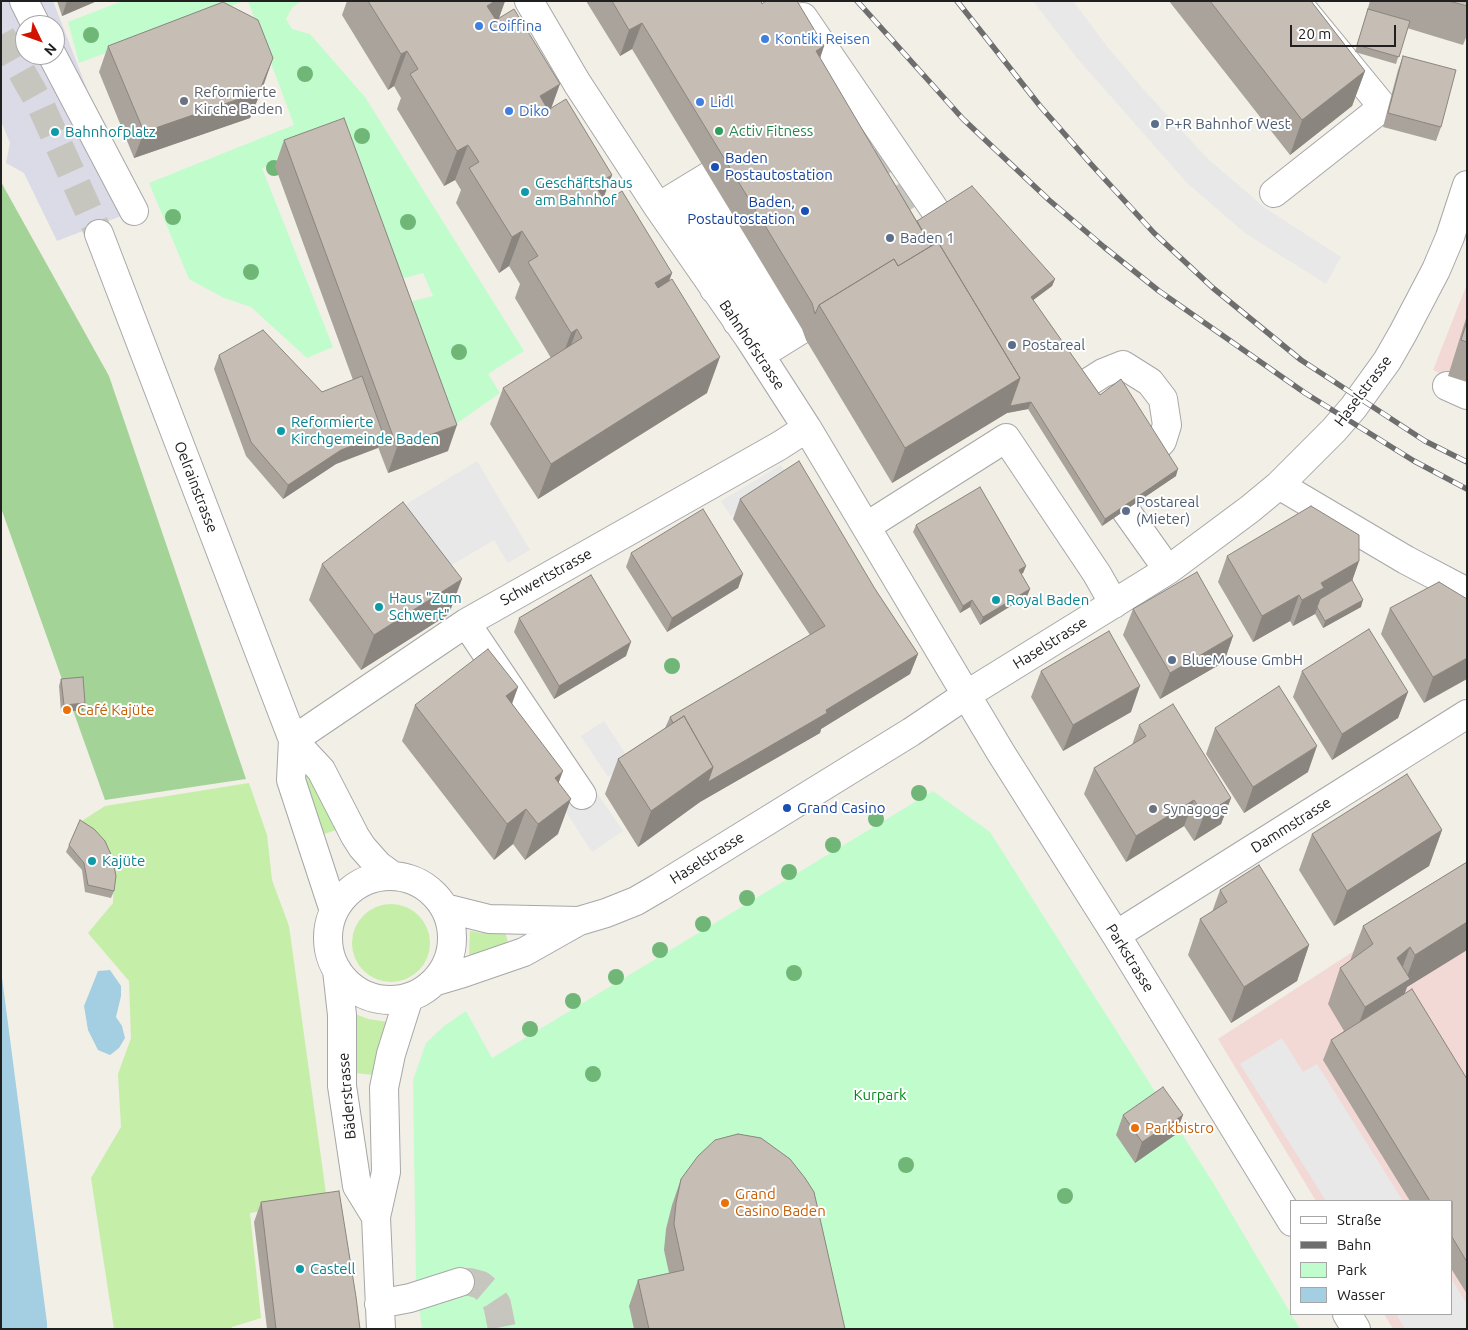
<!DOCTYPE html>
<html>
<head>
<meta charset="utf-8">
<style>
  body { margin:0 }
  #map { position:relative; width:1468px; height:1330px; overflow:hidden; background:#f1efe6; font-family:Ubuntu,sans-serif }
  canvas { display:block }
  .frame { position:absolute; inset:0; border:2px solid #202020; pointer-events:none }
  .legend { position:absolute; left:1290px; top:1200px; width:162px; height:115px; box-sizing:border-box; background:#fff; border:1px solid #a6a6a6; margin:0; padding:6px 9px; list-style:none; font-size:15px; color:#202020 }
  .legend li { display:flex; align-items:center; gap:10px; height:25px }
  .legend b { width:25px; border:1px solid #a6a6a6 }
  .north { position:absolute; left:15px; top:15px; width:50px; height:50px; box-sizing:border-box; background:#fff; border:1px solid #a6a6a6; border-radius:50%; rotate:132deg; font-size:14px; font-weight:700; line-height:20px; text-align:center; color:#202020 }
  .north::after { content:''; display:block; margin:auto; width:18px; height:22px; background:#d01400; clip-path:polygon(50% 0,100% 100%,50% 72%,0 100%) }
  .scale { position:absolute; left:1290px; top:25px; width:106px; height:22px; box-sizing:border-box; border:2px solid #202020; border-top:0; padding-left:6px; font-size:15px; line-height:18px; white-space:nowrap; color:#202020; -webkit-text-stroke:4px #fff; paint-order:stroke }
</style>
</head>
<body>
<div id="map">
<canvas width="1468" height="1330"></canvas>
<div class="frame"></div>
<ul class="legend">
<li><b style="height:6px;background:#fff"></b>Straße</li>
<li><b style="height:6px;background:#6e6e6e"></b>Bahn</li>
<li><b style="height:14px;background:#c1fdcc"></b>Park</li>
<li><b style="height:14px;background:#a4cee1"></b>Wasser</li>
</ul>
<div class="north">N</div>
<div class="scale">20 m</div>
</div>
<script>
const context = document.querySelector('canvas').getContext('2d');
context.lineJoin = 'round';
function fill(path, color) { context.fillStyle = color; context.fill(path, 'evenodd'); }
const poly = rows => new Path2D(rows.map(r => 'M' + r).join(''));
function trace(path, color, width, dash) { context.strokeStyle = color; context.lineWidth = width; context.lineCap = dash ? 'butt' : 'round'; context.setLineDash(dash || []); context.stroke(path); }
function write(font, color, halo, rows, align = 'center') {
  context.font = font + ' Ubuntu,sans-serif'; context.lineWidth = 4; context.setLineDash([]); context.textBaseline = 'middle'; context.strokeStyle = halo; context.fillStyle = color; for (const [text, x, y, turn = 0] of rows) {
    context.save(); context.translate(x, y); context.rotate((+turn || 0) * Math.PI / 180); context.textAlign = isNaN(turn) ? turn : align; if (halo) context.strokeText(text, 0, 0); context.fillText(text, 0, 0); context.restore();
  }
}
fill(poly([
  [1467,284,1467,386,1433,370],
  [1467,878,1467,1329,1393,1329,1384,1314,1452,1314,1452,1201,1316,1201,1218,1039]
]), '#f3d9d5');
fill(poly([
  [305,773,310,773,336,830,321,835,302,776],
  [249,783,267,835,272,880,289,926,327,1201,250,1213,261,1318,232,1327,231,1329,114,1329,91,1178,121,1127,118,1074,131,1038,129,981,88,933,113,903,114,865,101,841,77,824,105,806],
  '352 943a39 39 0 1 1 78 0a39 39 0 1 1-78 0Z',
  [470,931,482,933,505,931,509,947,471,958,469,954],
  [355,1014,368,1019,388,1022,374,1075,355,1073]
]), '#c5eea9');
fill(poly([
  [1,182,109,376,246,779,105,800,1,508]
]), '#a4d398');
fill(poly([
  [122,1,244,1,79,63,68,22],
  [248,1,301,1,292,8,286,19,292,29,310,34,365,97,524,351,488,374,500,393,443,433,401,319,413,301,433,296,423,273,405,278,377,264,331,140,262,168,333,347,307,358,251,307,224,298,189,279,149,183,294,125],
  [933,791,990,832,1212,1181,1300,1329,422,1329,416,1282,413,1080,426,1043,444,1026,466,1011,492,1058]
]), '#c1fdcc');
fill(poly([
  [1033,1,1073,1,1109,49,1144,90,1207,158,1265,208,1341,257,1326,284,1245,233,1187,183,1077,58],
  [477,461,530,550,508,563,494,540,443,570,405,505],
  [781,465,791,480,731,516,721,501],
  [604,721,631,762,608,777,581,736],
  [595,790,623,831,592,852,564,809],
  [1282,1038,1303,1072,1317,1064,1403,1201,1326,1201,1240,1064],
  [1452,1280,1467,1304,1467,1329,1405,1329,1396,1314,1452,1314]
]), '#e8e8e8');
fill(poly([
  [1,1,53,1,134,211,57,241,24,173,6,163,10,143,1,121],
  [25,25,55,25,55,55,25,55]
]), '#dbdae7');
fill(poly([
  [1,970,47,1323,47,1329,1,1329],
  [110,970,121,986,121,996,116,1017,122,1026,125,1038,119,1048,110,1055,98,1050,88,1030,84,1006,98,971]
]), '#a4cee1');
trace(poly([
  [1,35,41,106,99,234],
  [877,148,942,248],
  [460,1282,470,1282,481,1285,489,1292,497,1304,502,1329]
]), '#c7c6be', 28, [28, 14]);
const minor = poly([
  [24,1,36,25],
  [529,1,577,83,658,207,749,338,807,428,1001,753,1116,935,1292,1222],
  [803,17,956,241],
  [52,55,134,211],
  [1274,193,1383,107,1296,1],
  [658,207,709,176],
  [669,223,719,193],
  [99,234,293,740,321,770,355,836,362,847,378,865,393,876],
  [681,240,730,210],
  [692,256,740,227],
  [703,272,751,244],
  [714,289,761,261],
  [726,305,771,278],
  [737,322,781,295],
  [749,338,791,312],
  [760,355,802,329],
  [1447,386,1467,395],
  [1061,391,1065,397,1103,373,1123,365,1150,382,1163,399,1167,425,1162,441,1151,453,1132,466],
  [1279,485,1406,560,1467,592],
  [1126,511,1168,570],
  [867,526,1006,438,1097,574,1114,604],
  [466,623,582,795],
  [293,740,466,623,779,446,807,428],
  [293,740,291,780,334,911],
  '328 938a62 62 0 1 1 124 0a62 62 0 1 1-124 0Z',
  [445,908,489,919,579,921],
  [1116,935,1467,714],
  [337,970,342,1015,342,1086,357,1186,376,1217],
  [436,981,463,973,524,952,579,921,606,913,636,901,660,887,911,732,966,695,1168,570,1250,509,1279,485,1334,430,1353,408,1387,361,1403,333,1436,270,1450,237,1467,185],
  [379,1304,410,1298,460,1282],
  [1347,1314,1356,1329],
  [381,1329,376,1217,386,1172,384,1088,391,1054,409,997]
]);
trace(minor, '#a7a7a7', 30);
trace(minor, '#fff', 28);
const rail = poly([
  [857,1,963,119,1049,200,1104,247,1159,291,1305,393,1414,461,1467,489],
  [957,1,1040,106,1090,163,1154,233,1213,288,1301,360,1425,441,1467,462]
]);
trace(rail, '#6e6e6e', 5.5);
trace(rail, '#fff', 4, [11]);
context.fillStyle = '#6fb677';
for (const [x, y] of [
  [91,35],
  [305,74],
  [362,136],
  [274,168],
  [173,217],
  [408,222],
  [251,272],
  [459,352],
  [672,666],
  [919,793],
  [876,819],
  [833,845],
  [789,872],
  [747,898],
  [703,924],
  [660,950],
  [794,973],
  [616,977],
  [573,1001],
  [530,1029],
  [593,1074],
  [906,1165],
  [1065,1196]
]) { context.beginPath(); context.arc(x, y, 8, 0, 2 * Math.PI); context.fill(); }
fill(poly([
  [57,1,97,1,62,16],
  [347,1,505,1,499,18,551,108,612,175,603,198,606,202,672,273,669,281,707,393,538,499,490,424,503,388,551,358,515,298,520,284,509,266,499,273,456,203,461,190,455,180,444,186,397,109,401,98,394,86,388,90,342,15],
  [586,1,761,1,762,4,824,46,820,59,917,221,1055,279,1052,286,1033,300,1100,395,1176,476,1102,526,1028,409,1007,413,892,483,806,340,802,329,632,49,620,56],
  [1169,1,1311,1,1365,71,1352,106,1290,155],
  [1370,1,1467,1,1467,35,1463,45,1407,28,1396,64,1355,52],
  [108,46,264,84,250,118,134,158,99,72],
  [1403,56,1441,127,1436,141,1383,127,1398,70],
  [284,140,448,451,388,473,378,447,336,464,283,499,246,456,214,369,219,355,322,392,353,380,275,166],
  [1467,315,1467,382,1448,376],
  [740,499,875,589,918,654,910,674,821,729,820,733,700,802,638,847,605,794,618,759,665,728,670,717,810,635,733,519],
  [916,525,1026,566,1023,573,1021,574,1030,589,1027,596,980,625,970,607,960,613,913,532],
  [631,553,743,574,738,588,667,632,626,567],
  [1227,556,1359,561,1352,580,1361,607,1323,628,1315,614,1293,626,1290,621,1253,642,1218,582],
  [322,564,449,614,361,670,309,600],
  [1467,599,1424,703,1381,634,1390,608],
  [1133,609,1233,636,1224,662,1160,699,1123,635],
  [519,618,626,656,554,699,514,632],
  [1041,671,1131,712,1063,751,1031,697],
  [1302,671,1408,692,1398,718,1332,760,1293,697],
  [61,679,85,703,83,710,61,712,59,686],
  [518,687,512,703,559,783,558,834,525,860,513,844,494,860,402,741,415,705],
  [1139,725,1231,798,1221,824,1194,841,1184,826,1126,862,1084,794,1094,768,1132,745],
  [1215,728,1308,772,1244,813,1206,754],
  [1442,830,1429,866,1334,926,1299,870,1312,834],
  [69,845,114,891,111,898,85,892,82,870,66,852],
  [1467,862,1467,950,1407,987,1404,994,1467,1079,1467,1294,1452,1270,1452,1201,1410,1201,1323,1060,1331,1040,1344,1031,1328,1004,1340,968,1350,961,1363,926],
  [1220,890,1309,945,1297,981,1231,1023,1188,955,1200,919,1212,912],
  [1123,1115,1183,1115,1175,1135,1135,1163,1116,1135],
  [681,1179,845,1329,634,1329,629,1306,638,1280,669,1273,664,1250,666,1229,672,1205],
  [261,1202,360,1329,267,1329,254,1222]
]), '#aaa39c');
fill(poly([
  [67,1,97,1,62,16],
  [495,1,505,1,495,29,487,6],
  [642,23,632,49,620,56,629,30],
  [824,46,815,72,816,51],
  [407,51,394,86,388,90,401,54],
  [273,58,264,84,250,118,134,158,144,132],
  [1365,71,1352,106,1290,155,1302,120],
  [560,84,547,120,540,96],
  [468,145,455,180,444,186,457,151],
  [612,175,599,210,595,185],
  [522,231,509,266,499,273,512,237],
  [672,273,659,308,655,283],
  [1055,279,1052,286,1028,304,1031,297],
  [577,329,564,364,558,368,571,333],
  [720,357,707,393,538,499,551,464],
  [1020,378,1031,402,1028,409,1007,413,892,483,905,448],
  [457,425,448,451,388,473,397,447],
  [383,434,378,448,336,464,283,499,288,485,341,450],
  [1178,469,1176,476,1102,526,1105,519],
  [1359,561,1350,587,1318,606,1315,614,1293,626,1302,600,1321,583],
  [1026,566,1023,573,1016,577,1019,570],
  [743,574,738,588,667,632,672,618],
  [462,579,449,614,361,670,374,635],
  [1030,589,1027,596,980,625,983,617],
  [1299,595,1290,621,1253,642,1262,616],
  [972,600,970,607,960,613,963,606],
  [1363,600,1361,607,1323,628,1325,621],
  [1233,636,1224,662,1160,699,1170,673],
  [631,642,626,656,554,699,559,686],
  [918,654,910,674,821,729,820,733,700,802,638,847,651,811,713,767,826,710],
  [1467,658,1467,679,1424,703,1433,677],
  [1140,686,1131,712,1063,751,1073,725],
  [518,687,505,723,506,696],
  [1408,692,1398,718,1332,760,1342,734],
  [85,703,83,710,61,712,64,705],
  [1317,746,1308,772,1244,813,1253,787],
  [563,771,550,806,555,778],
  [1231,798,1221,824,1194,841,1204,815],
  [571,799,558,834,525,860,538,824],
  [1194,800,1184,826,1126,862,1136,836],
  [526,809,513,844,494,860,507,824],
  [1442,830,1429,866,1334,926,1347,891],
  [1467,922,1467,950,1407,987,1397,1015,1352,1043,1365,1007,1405,982,1415,955],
  [1309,945,1297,981,1231,1023,1244,987],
  [1410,947,1397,982,1397,958],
  [1183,1115,1175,1135,1135,1163,1142,1142]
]), '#8b857f');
const building = poly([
  [368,1,495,1,487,6,496,20,514,9,560,84,540,96,548,110,566,99,612,175,595,185,606,202,622,191,672,273,655,283,658,288,672,279,720,357,551,464,503,388,582,338,577,329,571,333,528,262,538,256,522,231,512,237,469,168,479,162,468,145,457,151,410,74,418,69,407,51,401,54,368,1],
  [612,1,761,1,762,4,766,1,797,1,824,46,816,51,931,246,898,266,894,259,819,305,815,314,812,303,642,23,629,30,612,1],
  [1210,1,1311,1,1365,71,1302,120,1210,1],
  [1449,1,1467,1,1467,6,1449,1],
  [223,2,258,20,273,58,259,92,144,132,108,46,223,2],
  [1368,9,1410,21,1399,57,1357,45,1368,9],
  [1403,56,1456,70,1441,127,1388,113,1403,56],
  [344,118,457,425,397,447,284,140,344,118],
  [972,186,1055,279,1031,297,1100,395,1121,379,1178,469,1105,519,1031,402,1010,406,1020,378,938,242,931,246,917,221,972,186],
  [938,242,1020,378,905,448,819,305,894,259,898,266,938,242],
  [1467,321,1467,342,1461,340,1467,321],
  [263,330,322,392,362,376,383,434,341,450,288,485,251,442,219,355,263,330],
  [799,461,875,589,918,654,826,710,827,713,708,782,713,767,684,716,673,723,670,717,825,626,740,499,799,461],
  [980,487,1026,566,1019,570,1030,589,983,617,972,600,963,606,916,525,980,487],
  [403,502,462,579,374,635,322,564,403,502],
  [1311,506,1359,535,1359,561,1321,583,1324,588,1302,600,1299,595,1262,616,1227,556,1311,506],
  [703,509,743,574,672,618,631,553,703,509],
  [1197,572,1233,636,1170,673,1133,609,1197,572],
  [591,575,631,642,559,686,519,618,591,575],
  [1352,580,1363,600,1325,621,1317,607,1320,599,1352,580],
  [1439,582,1467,599,1467,658,1433,677,1390,608,1439,582],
  [1369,629,1408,692,1342,734,1302,671,1369,629],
  [1109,631,1140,686,1073,725,1041,671,1109,631],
  [488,649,518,687,506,696,563,771,555,778,571,799,538,824,526,809,507,824,415,705,488,649],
  [83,677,85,703,64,705,61,679,83,677],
  [1279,686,1317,746,1253,787,1215,728,1279,686],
  [1173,704,1231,798,1204,815,1194,800,1136,836,1094,768,1146,736,1139,725,1173,704],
  [684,716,713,767,651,811,618,759,684,716],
  [1407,774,1442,830,1347,891,1312,834,1407,774],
  [80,820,94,829,105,841,112,857,116,876,114,891,88,885,84,863,69,845,80,820],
  [1467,862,1467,922,1415,955,1410,947,1397,958,1410,979,1365,1007,1340,968,1373,944,1363,926,1467,862],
  [1259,865,1309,945,1244,987,1200,919,1227,902,1220,890,1259,865],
  [1412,989,1467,1079,1467,1262,1452,1237,1452,1201,1430,1201,1331,1040,1412,989],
  [1163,1087,1183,1115,1142,1142,1123,1115,1163,1087],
  [738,1134,761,1138,790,1159,805,1178,814,1192,845,1329,649,1329,638,1280,684,1270,674,1224,676,1203,681,1179,698,1156,715,1140,738,1134],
  [339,1191,356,1297,360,1329,276,1329,261,1202,339,1191]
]);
fill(building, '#c6beb5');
trace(building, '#8b857f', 1);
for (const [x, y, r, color] of [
  [479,26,5,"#3f7fe0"],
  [765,39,5,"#3f7fe0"],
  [184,101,5,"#6b7280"],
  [700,102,5,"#3f7fe0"],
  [509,111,5,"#3f7fe0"],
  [1155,124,5,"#5c6f8a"],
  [719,131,5,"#2e9e5b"],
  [55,132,5,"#0f9aa8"],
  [715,167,5,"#1a4fb4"],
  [525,192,5,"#0f9aa8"],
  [805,211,5,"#1a4fb4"],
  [890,238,5,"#5c6f8a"],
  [1012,345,5,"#5c6f8a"],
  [281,431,5,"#0f9aa8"],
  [1126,511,5,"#5c6f8a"],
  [996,600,5,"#0f9aa8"],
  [379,607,5,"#0f9aa8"],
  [1172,660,5,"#5c6f8a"],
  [67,710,5,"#e8710a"],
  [787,808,5,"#1a4fb4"],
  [1153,809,5,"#6b7280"],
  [92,861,5,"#0f9aa8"],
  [1135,1128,5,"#e8710a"],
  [725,1203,5,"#e8710a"],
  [300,1269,5,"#0f9aa8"]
]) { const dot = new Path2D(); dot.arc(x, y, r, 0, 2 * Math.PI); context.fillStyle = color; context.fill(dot); trace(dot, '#fff', 2); }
write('15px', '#366cbe', '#fff', [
  ["Coiffina",489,26],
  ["Kontiki Reisen",775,39],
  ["Lidl",710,102],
  ["Diko",519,111]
], 'left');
write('15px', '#5b616d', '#fff', [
  ["Reformierte",194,92],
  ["Kirche Baden",194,109],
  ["Synagoge",1163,809]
], 'left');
write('15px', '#4e5e75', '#fff', [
  ["P+R Bahnhof West",1165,124],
  ["Baden 1",900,238],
  ["Postareal",1022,345],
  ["Postareal",1136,502],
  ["(Mieter)",1136,519],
  ["BlueMouse GmbH",1182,660]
], 'left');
write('15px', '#27864d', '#fff', [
  ["Activ Fitness",729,131]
], 'left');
write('15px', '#0d838f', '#fff', [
  ["Bahnhofplatz",65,132],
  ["Geschäftshaus",535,183],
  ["am Bahnhof",535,200],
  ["Reformierte",291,422],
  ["Kirchgemeinde Baden",291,439],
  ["Haus \"Zum",389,598],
  ["Schwert\"",389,615],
  ["Royal Baden",1006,600],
  ["Kajüte",102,861],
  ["Castell",310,1269]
], 'left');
write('15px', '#164399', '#fff', [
  ["Baden",725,158],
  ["Postautostation",725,175],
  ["Baden,",795,202,"right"],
  ["Postautostation",795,219,"right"],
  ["Grand Casino",797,808]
], 'left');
write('15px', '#202020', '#fff', [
  ["Bahnhofstrasse",752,345,56],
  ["Haselstrasse",1363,391,-53],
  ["Oelrainstrasse",196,487,69],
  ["Schwertstrasse",546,577,-29],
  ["Haselstrasse",1050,643,-32],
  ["Dammstrasse",1291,825,-32],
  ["Haselstrasse",707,858,-32],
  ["Parkstrasse",1130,958,58],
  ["Bäderstrasse",347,1096,-95]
]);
write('15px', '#c56008', '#fff', [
  ["Café Kajüte",77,710],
  ["Parkbistro",1145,1128],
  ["Grand",735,1194],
  ["Casino Baden",735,1211]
], 'left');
write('15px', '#04881c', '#fff', [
  ["Kurpark",880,1095]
]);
</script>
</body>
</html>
